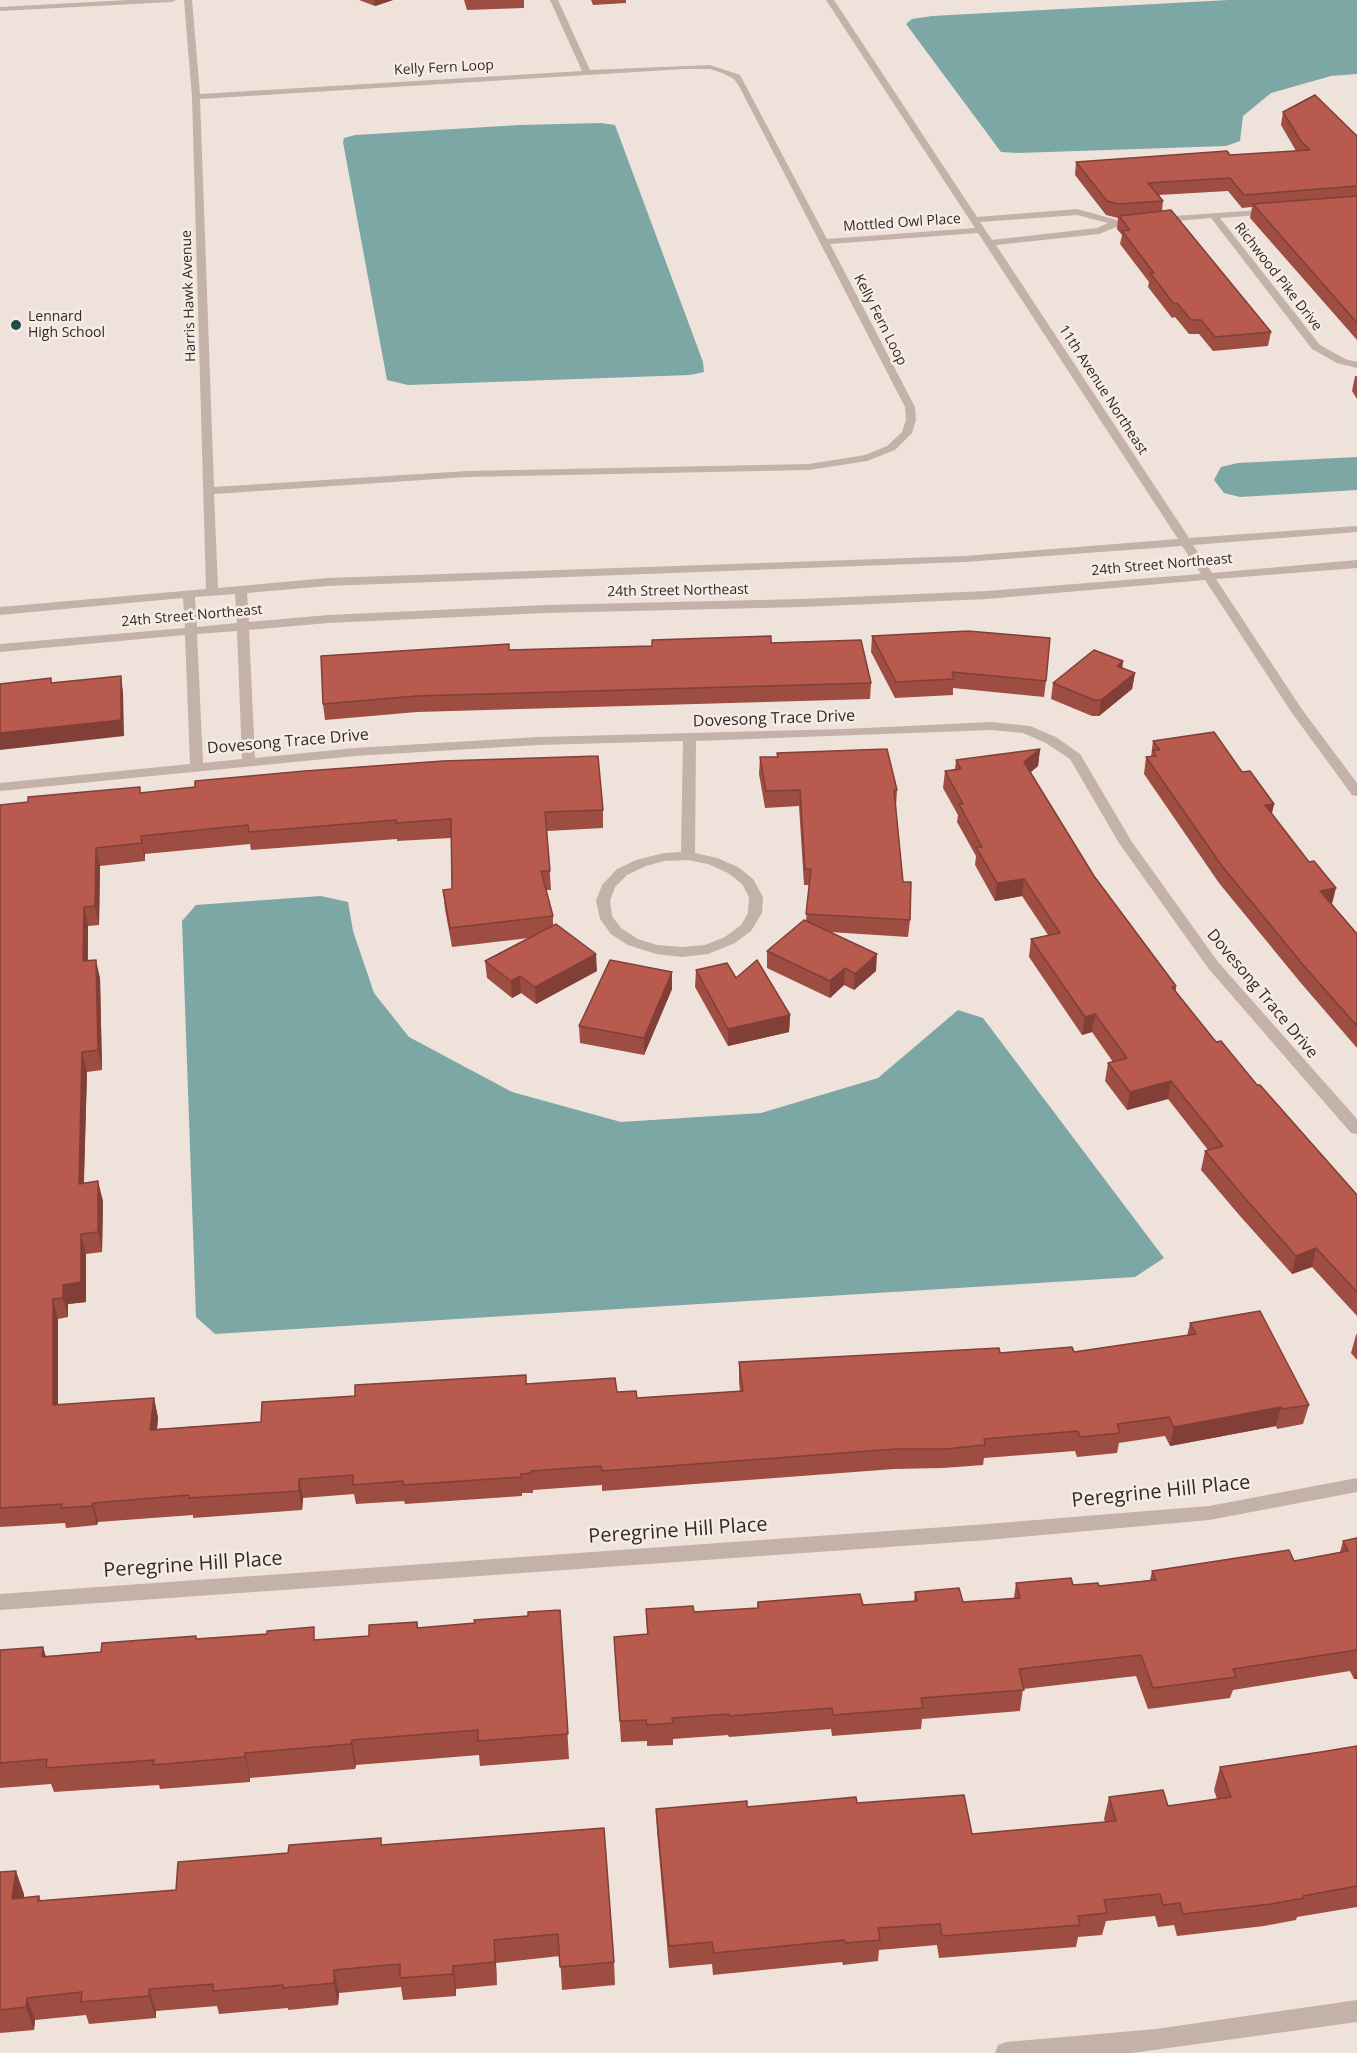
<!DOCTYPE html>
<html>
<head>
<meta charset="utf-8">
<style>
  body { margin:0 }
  canvas { display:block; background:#eee2da }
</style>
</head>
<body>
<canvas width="1357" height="2053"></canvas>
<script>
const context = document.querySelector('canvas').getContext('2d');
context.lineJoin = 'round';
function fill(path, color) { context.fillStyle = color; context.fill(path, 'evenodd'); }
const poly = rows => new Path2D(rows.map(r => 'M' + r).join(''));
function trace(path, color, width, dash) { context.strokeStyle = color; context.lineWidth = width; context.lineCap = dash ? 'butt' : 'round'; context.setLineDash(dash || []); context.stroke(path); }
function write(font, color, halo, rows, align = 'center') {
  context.font = font + ' "Open Sans",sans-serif'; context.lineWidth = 5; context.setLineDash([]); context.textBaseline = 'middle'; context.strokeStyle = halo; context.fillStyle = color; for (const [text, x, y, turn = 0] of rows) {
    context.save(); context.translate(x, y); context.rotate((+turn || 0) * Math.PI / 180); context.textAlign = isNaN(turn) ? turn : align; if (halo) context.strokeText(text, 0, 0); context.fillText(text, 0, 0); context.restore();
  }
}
fill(poly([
  [1229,0,1357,0,1357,74,1331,76,1271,93,1243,116,1240,141,1226,146,1018,153,1001,152,906,24,912,19,932,16],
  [601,123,615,125,703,362,704,372,690,375,408,385,387,380,343,142,344,138,355,135,520,125],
  [1357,457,1357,490,1240,497,1224,493,1214,480,1221,467,1238,463],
  [321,896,348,902,353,931,374,993,409,1037,512,1092,621,1122,761,1113,878,1078,958,1010,983,1018,1164,1258,1135,1277,215,1334,196,1317,182,921,196,905]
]), '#7ca7a4');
fill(poly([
  [128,0,176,0,172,2,0,11,0,7,128,0],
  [184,0,192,0,200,94,582,71,550,0,558,0,590,70,710,65,740,75,827,239,975,228,826,0,834,0,977,217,1077,209,1117,220,1274,209,1276,211,1271,214,1220,218,1320,345,1345,359,1357,362,1357,368,1337,363,1312,349,1211,218,1119,226,1099,234,996,245,1189,538,1357,526,1357,532,1193,545,1212,573,1357,560,1357,568,1216,579,1301,708,1357,783,1357,796,1352,795,1292,713,1205,580,987,599,802,607,546,613,328,623,249,630,255,758,355,748,538,737,845,729,991,722,1030,726,1056,737,1080,754,1132,842,1218,962,1357,1119,1357,1134,1351,1133,1208,968,1119,843,1070,759,1046,743,1023,733,991,730,696,741,695,853,717,858,738,867,753,879,763,897,762,913,751,931,735,943,708,954,682,957,656,954,628,945,611,934,600,919,596,901,602,885,617,869,636,860,664,853,681,852,683,741,538,745,355,756,0,791,0,783,190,764,185,635,0,652,0,644,185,628,183,598,0,615,0,607,206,589,192,97,184,0],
  [684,69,710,69,722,73,734,79,739,86,905,407,906,420,902,432,887,446,865,455,809,464,467,471,214,487,200,99,684,69],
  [1077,215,1108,223,1097,228,992,240,980,222,1077,215],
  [978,233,1178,539,965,556,327,578,218,588,214,494,467,477,809,470,867,461,895,450,912,433,916,420,915,407,830,244,978,233],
  [1182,546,1201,574,987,591,802,599,546,605,328,615,249,622,247,593,327,586,965,562,1182,546],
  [235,594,237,623,197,627,195,597,235,594],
  [237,631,242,759,203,763,197,634,237,631],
  [688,860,708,864,728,873,742,884,749,897,748,913,741,925,725,937,705,945,682,947,657,945,638,939,621,928,612,916,610,901,615,887,627,875,646,866,664,861,688,860],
  [1357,1478,1357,1492,1209,1520,987,1540,0,1610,0,1594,987,1524,1209,1506,1357,1478],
  [1357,2000,1357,2022,1132,2053,995,2053,998,2045,1006,2042,1156,2029,1357,2000]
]), '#c4b1a7');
fill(poly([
  [359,0,393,0,375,6],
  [464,0,524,0,524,8,467,10],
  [591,0,626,0,626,3,593,5],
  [1283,112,1357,136,1357,340,1250,218,1252,207,1242,208,1228,191,1159,195,1163,201,1162,211,1271,332,1268,346,1213,351,1199,334,1189,334,1175,317,1172,318,1148,287,1149,282,1120,244,1122,235,1117,229,1118,218,1106,215,1075,175,1076,162,1230,155,1296,151,1281,125],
  [1355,376,1357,376,1357,399,1352,391],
  [872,636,1046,681,1044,697,953,688,953,695,895,698,871,652],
  [771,643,871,683,870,699,417,712,325,720,323,704,509,650],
  [1123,661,1122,668,1135,673,1132,689,1099,716,1092,716,1051,699,1053,683],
  [1153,741,1242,772,1274,804,1272,813,1332,904,1357,934,1357,1048,1300,982,1219,883,1144,774,1146,757,1151,757],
  [1040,749,1038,766,1030,773,1094,876,1176,986,1176,992,1216,1042,1257,1085,1357,1195,1357,1316,1312,1267,1292,1274,1240,1216,1201,1170,1205,1151,1208,1150,1168,1099,1127,1110,1105,1081,1108,1063,1113,1062,1092,1032,1082,1035,1029,957,1031,939,1048,935,1022,896,995,901,975,865,976,856,957,822,958,815,943,788,945,771,955,769,956,760],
  [777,753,897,790,896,807,903,882,910,920,908,937,830,932,876,971,854,990,844,985,830,998,767,968,767,951,806,921,809,885,804,885,799,806,765,808,759,774,760,757,777,757],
  [141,793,603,810,603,828,547,831,551,890,546,890,553,916,553,925,597,971,536,1004,521,993,512,998,487,978,485,961,529,938,452,947,445,909,443,890,452,889,451,838,397,841,397,839,251,850,250,844,145,854,145,861,100,866,99,925,88,926,88,960,100,978,102,1070,87,1072,84,1183,103,1201,102,1252,86,1254,86,1302,68,1304,68,1317,58,1319,58,1405,154,1398,158,1418,157,1429,261,1422,526,1384,617,1392,637,1398,740,1391,739,1382,739,1362,1000,1353,1074,1352,1187,1336,1190,1323,1309,1405,1303,1424,1277,1429,1276,1426,1170,1446,1165,1436,1119,1443,1117,1453,1077,1457,1075,1451,984,1458,983,1465,943,1468,894,1469,602,1491,602,1485,533,1490,533,1493,522,1493,522,1496,405,1504,404,1501,356,1504,354,1494,303,1498,302,1510,193,1518,193,1515,98,1522,97,1525,66,1528,65,1523,0,1527,0,805],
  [696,970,736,978,790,1015,789,1032,728,1046,695,987],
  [672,989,644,1055,580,1043,579,1026],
  [1357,1334,1357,1360,1351,1353,1356,1335],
  [1357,1538,1357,1679,1354,1679,1350,1671,1233,1690,1230,1698,1148,1709,1136,1676,1023,1689,1020,1711,922,1719,921,1729,832,1736,831,1729,729,1737,728,1735,673,1739,673,1745,647,1746,647,1741,621,1742,614,1637,647,1634,646,1609,694,1612,757,1608,758,1602,863,1605,914,1601,915,1592,963,1602,1014,1598,1016,1583,1099,1586,1150,1580,1152,1571,1294,1561,1340,1552,1343,1541],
  [560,1610,569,1759,480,1766,479,1755,356,1765,355,1769,250,1778,250,1782,160,1789,159,1785,54,1792,51,1784,0,1788,0,1650,46,1656,101,1652,197,1639,316,1640,369,1636,417,1622,418,1628,475,1623,528,1616],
  [1357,1746,1357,1907,1297,1917,1296,1920,1264,1926,1177,1936,1174,1925,1158,1927,1155,1916,1106,1921,1102,1935,1078,1937,1076,1947,939,1958,937,1945,879,1950,878,1961,843,1965,842,1962,713,1975,712,1964,669,1968,657,1831,656,1809,857,1803,972,1834,1105,1822,1104,1819,1109,1797,1168,1806,1217,1799,1214,1790,1220,1767,1321,1752],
  [382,1845,614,1962,615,1985,562,1990,560,1956,496,1963,497,1985,456,1989,456,1996,403,2000,401,1987,339,1993,338,2005,288,2010,288,2008,219,2014,217,2006,156,2011,156,2018,89,2024,86,2015,35,2020,34,2030,0,2033,0,1872,24,1894,24,1898,39,1896,41,1901,176,1890]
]), '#9e4d43');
fill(poly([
  [375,0,393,0,375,6],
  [1123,661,1121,677,1117,666],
  [1135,673,1132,689,1099,716,1101,700],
  [121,676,123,692,124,736,0,750,0,733],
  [1040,749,1038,766,1022,779,1024,762],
  [1274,804,1270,820,1265,805],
  [141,836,145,854,145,861,142,843],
  [96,848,100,866,99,925,95,906],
  [1024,879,1022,896,995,901,997,883],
  [1336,888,1332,904,1320,891],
  [84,907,88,926,87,980,83,961],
  [596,954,597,971,536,1004,535,987],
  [877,954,876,971,854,990,855,974],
  [96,960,100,978,102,1070,98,1050],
  [845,968,844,985,830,998,830,981],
  [672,972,672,989,644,1055,644,1038],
  [520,976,521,993,512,998,511,981],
  [1095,1014,1092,1032,1082,1035,1085,1017],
  [790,1015,789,1032,728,1046,728,1029],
  [82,1052,87,1072,83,1203,79,1184],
  [1171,1081,1168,1099,1127,1110,1130,1092],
  [98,1181,103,1201,102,1252,98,1232],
  [81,1234,86,1254,86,1302,68,1304,68,1317,63,1298,63,1285],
  [1316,1248,1312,1267,1292,1274,1296,1256],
  [53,1299,58,1319,58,1425,53,1405],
  [154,1398,158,1418,155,1449,150,1430],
  [1281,1407,1276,1426,1170,1446,1174,1427],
  [299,1479,303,1498,302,1510,299,1491],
  [93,1503,98,1522,97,1525,92,1506],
  [43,1647,51,1672,42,1657],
  [1357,1670,1357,1679,1354,1679],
  [352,1740,356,1765,355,1769,351,1744],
  [245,1753,250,1778,250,1782,245,1757],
  [16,1871,24,1894,21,1922,12,1899],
  [494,1940,496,1963,497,1985,495,1962],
  [453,1966,456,1989,456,1996,453,1974],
  [334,1970,339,1993,338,2005,334,1983],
  [149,1989,156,2011,156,2018,149,1996],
  [27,1998,35,2020,34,2030,26,2007]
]), '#813f37');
const building = poly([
  [1315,95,1357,136,1357,186,1244,195,1230,178,1148,183,1163,201,1119,204,1107,201,1076,162,1227,151,1230,155,1310,150,1301,141,1283,112,1315,95],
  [1357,196,1357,323,1253,204,1357,196],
  [1171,210,1271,332,1215,337,1201,320,1191,320,1177,303,1174,304,1150,273,1154,273,1122,231,1130,230,1119,216,1171,210],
  [968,631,1050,638,1046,681,952,672,954,679,896,682,872,636,968,631],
  [771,636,771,643,861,640,871,683,416,696,323,704,321,656,509,644,509,650,652,646,652,640,771,636],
  [1094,650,1123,661,1117,666,1135,673,1101,700,1094,700,1053,683,1094,650],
  [121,676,121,720,0,733,0,684,51,678,51,683,121,676],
  [1214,732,1242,772,1250,771,1274,804,1265,805,1309,862,1314,861,1336,888,1320,891,1357,934,1357,1026,1304,966,1222,866,1146,757,1156,756,1153,750,1160,750,1153,741,1214,732],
  [887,749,897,790,894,790,903,882,911,882,910,920,806,914,811,869,805,869,800,790,766,791,760,757,778,757,777,753,887,749],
  [1040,749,1024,762,1094,876,1176,986,1172,987,1216,1042,1221,1041,1257,1085,1260,1085,1357,1195,1357,1292,1316,1248,1296,1256,1244,1197,1205,1151,1223,1146,1171,1081,1130,1092,1108,1063,1127,1058,1095,1014,1085,1017,1031,939,1060,933,1024,879,997,883,976,847,982,847,959,804,963,804,945,771,961,769,956,760,1040,749],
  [598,756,603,810,545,812,550,871,541,871,553,916,450,928,443,890,452,889,451,819,396,823,396,820,249,832,248,825,141,836,142,843,96,848,95,906,84,907,83,961,96,960,98,1050,82,1052,79,1184,98,1181,98,1232,81,1234,81,1282,63,1285,63,1298,53,1299,53,1405,154,1398,150,1430,261,1422,262,1402,355,1396,355,1385,526,1375,526,1384,615,1378,617,1392,636,1391,637,1398,743,1391,739,1362,999,1348,1000,1353,1072,1347,1074,1352,1196,1334,1190,1323,1260,1311,1309,1405,1282,1409,1281,1407,1174,1427,1169,1417,1117,1424,1120,1433,1080,1437,1078,1431,984,1439,985,1445,945,1449,896,1449,602,1471,601,1466,531,1471,532,1473,521,1474,521,1477,403,1485,403,1481,353,1485,353,1475,299,1479,299,1491,189,1498,189,1495,93,1503,92,1506,61,1508,62,1504,0,1508,0,805,28,802,28,797,140,787,140,793,195,787,195,781,305,771,443,761,598,756],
  [804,920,877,954,855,974,845,968,830,981,767,951,804,920],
  [556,924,596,954,535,987,520,976,511,981,485,961,556,924],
  [610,960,672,972,644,1038,579,1026,610,960],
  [757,960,790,1015,728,1029,696,970,727,963,736,978,757,960],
  [1357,1538,1357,1650,1233,1669,1236,1677,1153,1688,1141,1655,1019,1669,1024,1690,921,1698,923,1708,833,1715,832,1708,729,1716,729,1714,672,1718,673,1723,647,1725,646,1720,620,1721,614,1637,648,1634,646,1609,693,1606,694,1612,758,1608,758,1602,860,1594,863,1605,917,1601,915,1592,959,1588,963,1602,1020,1598,1016,1583,1071,1578,1073,1585,1098,1583,1099,1586,1156,1580,1152,1571,1289,1550,1294,1561,1348,1551,1343,1541,1357,1538],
  [560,1610,568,1734,478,1741,478,1730,352,1740,351,1744,245,1753,245,1757,153,1765,154,1760,46,1768,47,1759,0,1763,0,1650,43,1647,42,1657,101,1652,102,1643,196,1636,196,1639,267,1634,267,1631,314,1627,314,1640,369,1636,369,1625,417,1622,417,1628,475,1623,474,1620,528,1616,528,1612,560,1610],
  [1357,1746,1357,1886,1303,1896,1304,1898,1271,1904,1183,1914,1180,1903,1163,1905,1160,1894,1104,1900,1107,1913,1078,1916,1080,1925,942,1936,940,1924,878,1928,880,1940,845,1943,844,1940,714,1953,712,1942,669,1946,656,1809,747,1801,747,1807,856,1797,857,1803,964,1795,972,1834,1116,1821,1109,1797,1163,1790,1168,1806,1231,1797,1220,1767,1321,1752,1357,1746],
  [604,1828,614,1962,560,1967,558,1934,494,1940,495,1962,453,1966,453,1974,400,1978,400,1964,334,1970,334,1983,283,1988,283,1985,213,1991,213,1984,149,1989,149,1996,81,2002,82,1992,27,1998,26,2007,0,2010,0,1872,16,1871,12,1899,39,1896,38,1901,176,1890,178,1862,288,1853,289,1845,381,1838,381,1845,604,1828]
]);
fill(building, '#b85a4e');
trace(building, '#813f37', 1.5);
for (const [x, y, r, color] of [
  [16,325,6,"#214e4b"]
]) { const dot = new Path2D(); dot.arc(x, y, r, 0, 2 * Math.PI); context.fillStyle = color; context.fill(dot); trace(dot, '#f6ece5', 2); }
write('14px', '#322927', '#f6ece5', [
  ["Kelly Fern Loop",444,68,-3],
  ["Mottled Owl Place",902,223,-4],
  ["Richwood Pike Drive",1278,277,52],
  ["Harris Hawk Avenue",189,296,-92],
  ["Kelly Fern Loop",880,320,63],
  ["11th Avenue Northeast",1103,390,57],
  ["24th Street Northeast",1162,565,-5],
  ["24th Street Northeast",678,591,-1],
  ["24th Street Northeast",192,616,-5]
]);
write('14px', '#322927', '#f6ece5', [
  ["Lennard",28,317],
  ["High School",28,333]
], 'left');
write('16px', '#322927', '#f6ece5', [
  ["Dovesong Trace Drive",774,719,-2],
  ["Dovesong Trace Drive",288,742,-5],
  ["Dovesong Trace Drive",1262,994,50]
]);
write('20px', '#322927', '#f6ece5', [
  ["Peregrine Hill Place",1161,1492,-6],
  ["Peregrine Hill Place",678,1531,-4],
  ["Peregrine Hill Place",193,1565,-4]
]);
</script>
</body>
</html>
